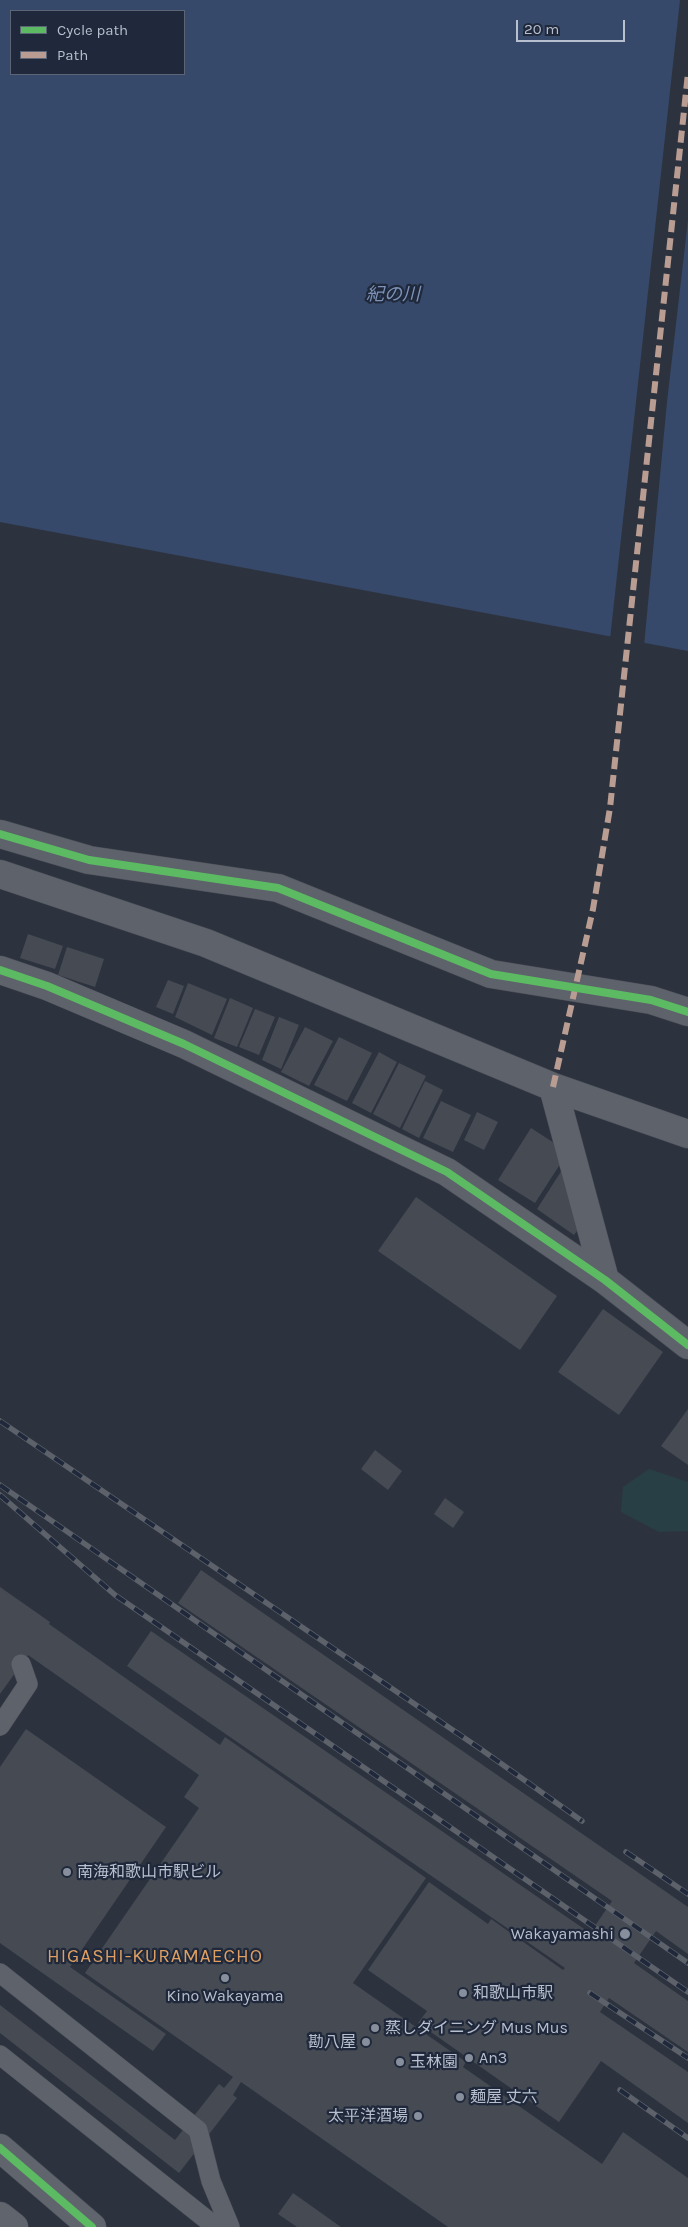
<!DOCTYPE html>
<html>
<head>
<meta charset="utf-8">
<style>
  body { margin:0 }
  #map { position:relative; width:688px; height:2227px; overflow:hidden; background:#2d333e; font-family:Karla,sans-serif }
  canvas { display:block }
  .legend { position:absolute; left:10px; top:10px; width:175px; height:65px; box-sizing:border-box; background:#1f293b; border:1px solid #5c6576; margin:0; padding:6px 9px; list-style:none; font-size:15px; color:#b8bfce }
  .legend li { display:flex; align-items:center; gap:10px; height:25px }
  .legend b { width:25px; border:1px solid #5c6576 }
  .scale { position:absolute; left:516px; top:20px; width:109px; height:22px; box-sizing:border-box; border:2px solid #b8bfce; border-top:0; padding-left:6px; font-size:15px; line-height:18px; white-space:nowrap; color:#b8bfce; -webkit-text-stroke:4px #1f293b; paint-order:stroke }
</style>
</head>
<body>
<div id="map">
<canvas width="688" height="2227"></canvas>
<ul class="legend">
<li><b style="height:6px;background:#5cba63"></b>Cycle path</li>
<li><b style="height:6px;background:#b99d93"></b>Path</li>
</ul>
<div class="scale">20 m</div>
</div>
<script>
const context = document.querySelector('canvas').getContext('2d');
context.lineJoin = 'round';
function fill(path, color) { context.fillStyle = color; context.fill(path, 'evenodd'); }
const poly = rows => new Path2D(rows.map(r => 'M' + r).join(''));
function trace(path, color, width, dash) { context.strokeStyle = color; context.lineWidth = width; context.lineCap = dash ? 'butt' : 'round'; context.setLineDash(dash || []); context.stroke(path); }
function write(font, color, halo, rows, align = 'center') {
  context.font = font + ' Karla,"Noto Sans JP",sans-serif'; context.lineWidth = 4.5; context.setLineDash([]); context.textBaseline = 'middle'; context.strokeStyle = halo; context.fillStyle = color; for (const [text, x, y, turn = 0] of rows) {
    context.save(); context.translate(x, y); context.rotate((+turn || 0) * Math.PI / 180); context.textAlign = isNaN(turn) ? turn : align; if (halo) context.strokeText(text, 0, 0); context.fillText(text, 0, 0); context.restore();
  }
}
fill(poly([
  [649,1469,688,1482,688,1531,659,1532,621,1512,623,1487]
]), '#283f46');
fill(poly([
  [0,0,688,0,688,651,0,522],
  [11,11,184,11,184,74,11,74]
]), '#37496a');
fill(poly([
  [680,0,688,0,688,220,667,402,644,646,610,639]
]), '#2d333e');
fill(poly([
  [28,934,63,946,55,969,20,958],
  [67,947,104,959,95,987,58,975],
  [168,980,184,986,173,1014,156,1007],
  [188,983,227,999,212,1035,175,1017],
  [230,998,253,1008,237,1047,214,1038],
  [255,1009,275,1017,259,1055,239,1047],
  [279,1017,299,1025,281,1069,262,1060],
  [305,1027,333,1041,309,1086,281,1072],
  [339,1037,372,1053,347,1101,314,1085],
  [379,1052,397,1062,371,1113,352,1103],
  [399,1063,426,1076,400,1128,373,1114],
  [425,1081,443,1090,419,1138,402,1129],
  [441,1101,471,1115,453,1152,423,1138],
  [477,1112,498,1122,484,1150,464,1140],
  [531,1128,568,1152,535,1203,498,1180],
  [569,1159,584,1222,574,1235,537,1209],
  [416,1197,557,1296,520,1350,378,1251],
  [603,1309,663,1352,619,1415,558,1372],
  [688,1409,688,1465,661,1446],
  [375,1450,402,1471,388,1490,361,1469],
  [445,1498,464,1512,453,1528,434,1514],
  [201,1570,688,1907,688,1954,656,1931,634,1963,688,2001,688,2052,609,1998,600,2012,688,2072,688,2123,601,2061,559,2122,418,2023,427,2011,368,1970,429,1882,488,1924,491,1919,563,1970,565,1968,127,1666,151,1631,590,1933,612,1901,178,1603],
  [0,1587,50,1622,49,1624,220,1745,225,1737,426,1878,353,1983,466,2062,463,2067,602,2164,623,2132,688,2178,688,2227,448,2227,241,2082,233,2095,237,2098,179,2173,0,2033,0,2005,175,2140,219,2084,224,2088,233,2077,85,1973,199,1808,184,1797,199,1775,28,1655,0,1694],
  [26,1729,166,1827,70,1967,166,2034,153,2051,0,1943,0,1767],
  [293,2193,341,2227,297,2227,278,2214]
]), '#454a53');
const lane = poly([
  [0,1726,28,1684,21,1664],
  [0,1973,198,2130,211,2181,230,2227],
  [0,2055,216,2227]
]);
const street = poly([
  [0,834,89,860,278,888,491,974,651,1000,688,1012],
  [0,874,206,943,553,1087,688,1134],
  [0,970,47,986,184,1044,447,1172,605,1280,688,1345],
  [553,1087,605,1280]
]);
const primary = poly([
  [0,2148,92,2227],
  [0,2216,14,2227]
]);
trace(lane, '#4a4e57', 20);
trace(street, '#4a4e57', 29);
trace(primary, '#4b505a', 29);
trace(lane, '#5e626b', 19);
trace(street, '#5e626b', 28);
trace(primary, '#60656d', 28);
const rail = poly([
  [0,1421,482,1750,582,1821],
  [0,1485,688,1963],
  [0,1495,115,1595,688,1992],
  [626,1852,688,1894],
  [590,1993,688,2058],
  [620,2090,688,2138]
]);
trace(rail, '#5c616a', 5.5);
trace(rail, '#1f293b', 4, [11]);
trace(poly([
  [553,1087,593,909,610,808,688,73]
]), '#b99d93', 6, [12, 6]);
trace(poly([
  [0,834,89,860,278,888,491,974,651,1000,688,1012],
  [0,970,47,986,184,1044,447,1172,605,1280,688,1345],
  [0,2148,92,2227]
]), '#5cba63', 8);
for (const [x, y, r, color] of [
  [67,1872,5,"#878e9c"],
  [625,1934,6,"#878e9c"],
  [225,1978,5,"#878e9c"],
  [463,1993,5,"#878e9c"],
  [375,2028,5,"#878e9c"],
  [366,2042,5,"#878e9c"],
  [469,2058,5,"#878e9c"],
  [400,2062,5,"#878e9c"],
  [460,2097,5,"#878e9c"],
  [418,2116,5,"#878e9c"]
]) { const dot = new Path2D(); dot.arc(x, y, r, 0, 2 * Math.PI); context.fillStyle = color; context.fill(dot); trace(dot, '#1f293b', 2); }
write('16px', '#b8bfce', '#1f293b', [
  ["南海和歌山市駅ビル",77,1872],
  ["Wakayamashi",614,1934,"right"],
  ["和歌山市駅",473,1993],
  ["Kino Wakayama",225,1996,"center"],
  ["蒸しダイニング Mus Mus",385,2028],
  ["勘八屋",356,2042,"right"],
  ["An3",479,2058],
  ["玉林園",410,2062],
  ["麺屋 丈六",470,2097],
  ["太平洋酒場",408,2116,"right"]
], 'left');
write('italic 18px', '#7d93b8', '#1f293b', [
  ["紀の川",393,295]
]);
context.letterSpacing = '1px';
write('19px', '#df9f62', '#1f293b', [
  ["HIGASHI-KURAMAECHO",155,1957]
]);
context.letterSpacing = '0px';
</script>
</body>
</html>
